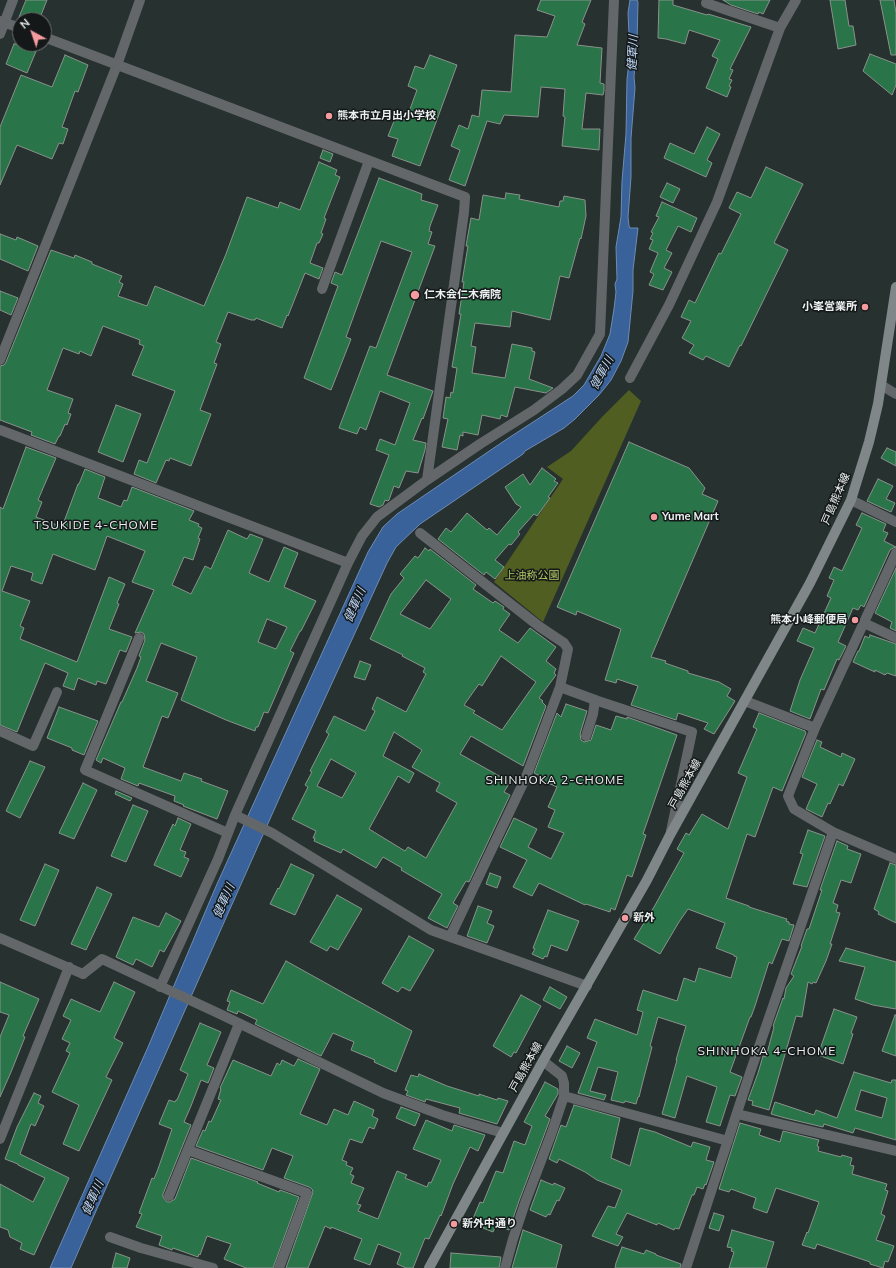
<!DOCTYPE html>
<html>
<head>
<meta charset="utf-8">
<style>
  body { margin:0 }
  #map { position:relative; width:896px; height:1268px; overflow:hidden; background:#273130; font-family:Mulish,sans-serif }
  canvas { display:block }
  .north { position:absolute; left:12px; top:12px; width:40px; height:40px; box-sizing:border-box; background:#141818; border:1px solid #6a6f6e; border-radius:50%; rotate:320deg; font-size:11px; font-weight:700; line-height:16px; text-align:center; color:#ebf1f0 }
  .north::after { content:''; display:block; margin:auto; width:14px; height:18px; background:#f49b9f; clip-path:polygon(50% 0,100% 100%,50% 72%,0 100%) }
</style>
</head>
<body>
<div id="map">
<canvas width="896" height="1268"></canvas>
<div class="north">N</div>
</div>
<script>
const context = document.querySelector('canvas').getContext('2d');
context.lineJoin = 'round';
function fill(path, color) { context.fillStyle = color; context.fill(path, 'evenodd'); }
const poly = rows => new Path2D(rows.map(r => 'M' + r).join(''));
function trace(path, color, width, dash) { context.strokeStyle = color; context.lineWidth = width; context.lineCap = dash ? 'butt' : 'round'; context.setLineDash(dash || []); context.stroke(path); }
function write(font, color, halo, rows, align = 'center') {
  context.font = font + ' Mulish,"Noto Sans JP",sans-serif'; context.lineWidth = 3; context.setLineDash([]); context.textBaseline = 'middle'; context.strokeStyle = halo; context.fillStyle = color; for (const [text, x, y, turn = 0] of rows) {
    context.save(); context.translate(x, y); context.rotate((+turn || 0) * Math.PI / 180); context.textAlign = isNaN(turn) ? turn : align; if (halo) context.strokeText(text, 0, 0); context.fillText(text, 0, 0); context.restore();
  }
}
fill(poly([
  [629,390,641,401,543,622,494,582,563,479,547,467,571,451,602,417]
]), '#515e21');
const water = poly([
  [630,0,637,0,638,2,637,42,634,77,635,88,631,138,631,177,628,217,629,226,630,228,638,228,633,270,633,291,628,342,621,361,611,380,599,395,575,419,564,428,525,451,523,454,420,524,396,547,387,563,282,792,113,1172,71,1268,50,1268,148,1047,217,884,368,552,383,527,397,514,504,441,573,396,584,385,601,356,610,334,614,309,616,292,615,284,617,279,616,247,621,217,622,181,626,134,627,79,630,55,628,13,630,0]
]);
fill(water, '#39619a');
trace(water, '#6e8cb4', 1);
const building = poly([
  [26,0,47,0,39,20,27,20,19,17,26,0],
  [541,0,591,0,582,22,585,24,577,45,602,48,600,83,604,84,604,91,603,95,586,93,582,129,600,129,599,150,562,146,565,117,563,116,565,89,541,87,538,117,504,115,500,124,487,121,465,186,449,180,460,150,451,146,459,125,468,129,472,115,479,117,482,90,511,92,515,35,547,37,555,16,537,10,541,0],
  [659,0,673,0,673,5,707,15,708,14,751,27,730,69,733,70,729,79,732,80,729,86,731,87,727,97,706,88,718,59,712,56,720,40,689,30,685,44,666,39,658,38,659,0],
  [723,0,770,0,763,14,759,12,758,14,731,5,723,0],
  [830,0,845,0,849,26,853,26,856,45,838,49,830,0],
  [880,0,894,0,896,13,896,55,891,55,880,0],
  [14,44,39,44,27,73,6,64,14,44],
  [870,54,896,64,896,85,892,95,863,71,870,54],
  [65,55,88,65,78,92,75,91,62,127,68,129,63,144,59,143,52,159,17,145,0,185,0,127,21,75,52,87,65,55],
  [430,55,457,65,420,166,392,156,398,139,388,136,396,116,406,120,417,90,408,86,415,66,424,69,430,55],
  [707,127,720,134,707,160,712,163,706,177,664,158,670,143,694,154,707,127],
  [323,150,333,154,330,162,320,158,323,150],
  [319,162,337,170,335,175,340,177,324,218,326,219,321,233,323,234,319,243,317,243,310,263,323,268,319,279,305,273,288,316,287,315,282,328,256,318,255,320,251,320,228,312,216,342,221,344,214,363,217,364,200,410,211,414,191,466,170,458,169,461,166,460,156,483,134,474,139,460,147,463,175,391,132,375,144,346,139,344,140,340,103,326,91,356,80,351,79,354,63,348,47,390,73,399,68,413,71,414,67,425,65,424,60,436,59,436,55,444,31,435,32,432,0,420,0,366,4,365,6,362,51,250,74,258,75,255,92,262,92,264,122,276,119,282,123,284,118,296,147,306,155,286,204,306,226,254,247,197,278,208,280,202,300,210,319,162],
  [766,167,803,184,774,243,788,250,741,346,740,345,729,367,706,356,703,360,689,353,694,345,682,338,691,321,681,317,689,300,695,303,719,253,721,254,741,214,729,208,737,192,751,198,766,167],
  [379,178,422,194,421,200,438,205,430,226,429,231,432,232,428,244,435,246,387,375,433,391,423,419,422,418,413,440,426,443,425,450,418,473,406,471,399,488,394,486,389,500,388,501,385,500,383,505,379,507,370,504,389,455,376,450,380,439,395,445,410,403,380,391,366,430,360,427,357,434,339,428,370,346,376,348,412,252,381,241,346,337,351,339,331,390,304,378,338,286,331,283,335,272,342,275,379,178],
  [667,183,680,189,673,203,660,197,667,183],
  [506,193,520,195,519,199,559,207,560,201,563,201,564,196,585,200,586,216,581,239,580,238,569,278,560,276,550,320,512,311,510,327,475,323,471,346,476,347,472,373,505,378,512,344,532,348,532,351,535,352,529,379,553,388,546,393,515,387,507,417,501,415,500,419,482,415,478,435,463,432,463,436,460,435,457,450,442,447,448,419,443,418,446,397,450,398,451,392,453,393,457,368,452,367,461,314,459,314,464,282,462,282,468,246,466,246,471,218,479,220,483,195,505,199,506,193],
  [662,202,697,218,691,232,678,226,666,250,672,253,664,268,672,272,663,290,649,285,654,274,650,272,658,253,649,249,653,240,650,239,653,233,651,232,659,217,656,216,662,202],
  [0,234,16,240,17,237,38,246,28,271,0,259,0,234],
  [0,291,18,298,11,315,0,310,0,291],
  [116,405,141,414,123,462,98,452,116,405],
  [629,442,689,468,705,488,702,494,718,501,651,657,666,661,665,663,688,671,688,673,719,682,731,689,727,696,735,701,714,734,704,729,708,723,678,713,676,720,631,705,638,686,617,679,616,683,605,680,621,629,577,611,576,615,557,607,629,442],
  [26,447,56,458,38,500,42,502,36,517,62,527,78,484,79,484,85,469,105,477,98,498,101,499,121,507,124,500,127,501,132,487,194,511,189,520,199,524,198,526,202,528,198,538,200,539,193,560,184,557,172,585,191,594,205,566,211,569,228,530,247,539,250,534,263,539,249,573,269,582,284,547,298,553,284,587,316,601,301,631,300,631,290,651,294,653,268,713,264,712,258,727,256,727,255,731,226,720,181,700,197,657,161,643,146,681,178,693,168,718,162,716,143,767,181,781,184,773,202,779,201,781,228,791,217,819,183,806,184,805,174,801,175,796,139,783,138,786,121,779,125,768,103,758,101,763,96,760,121,702,122,702,137,668,141,657,139,656,145,640,144,634,141,632,135,633,154,590,132,582,145,551,107,536,95,570,53,554,42,584,31,580,33,573,11,566,2,591,30,601,20,626,24,628,20,639,77,662,109,577,125,584,117,603,119,604,109,629,132,637,126,652,120,650,106,684,97,681,96,685,78,678,74,690,63,686,68,673,45,663,17,732,0,725,0,507,3,509,26,447],
  [267,619,287,627,276,649,258,642,267,619],
  [887,448,896,452,896,466,881,458,887,448],
  [542,468,556,479,554,481,558,483,548,497,550,498,537,516,534,514,518,532,520,534,511,545,509,544,495,560,504,567,495,579,486,572,484,575,438,539,446,528,451,532,467,513,487,530,489,528,497,535,521,507,516,504,505,487,523,474,530,485,542,468],
  [878,479,893,486,886,499,895,503,891,512,867,501,878,479],
  [862,513,886,524,883,531,888,533,884,541,896,547,893,548,890,550,864,607,861,605,858,610,853,608,838,642,846,646,839,660,837,659,824,690,821,689,810,719,790,711,800,680,814,648,797,641,803,628,815,633,831,598,827,596,834,580,829,578,834,567,842,571,862,528,856,525,862,513],
  [425,548,429,551,430,549,476,585,473,589,493,603,495,601,504,607,503,609,510,614,499,630,518,643,530,628,556,647,546,661,556,669,554,673,556,675,539,698,543,701,542,702,546,706,523,766,471,736,460,754,510,782,504,792,510,795,469,882,466,881,453,903,458,906,447,928,428,918,442,894,401,870,402,868,383,857,376,868,343,849,341,853,314,841,315,838,313,838,316,831,292,819,308,787,305,785,312,772,310,771,329,734,326,732,334,716,365,731,375,711,372,709,377,697,406,712,426,674,423,672,425,668,402,656,403,655,370,639,391,594,404,578,400,574,415,556,418,558,425,548],
  [426,580,451,599,430,629,400,614,426,580],
  [501,656,536,682,502,730,473,713,475,711,464,705,479,684,482,686,501,656],
  [394,732,422,750,412,767,440,783,436,791,457,803,426,858,408,847,405,851,369,829,398,776,409,783,414,773,383,756,394,732],
  [331,759,356,773,342,798,317,786,331,759],
  [896,568,896,631,890,628,892,622,875,613,896,568],
  [870,635,896,644,896,676,887,673,885,675,875,670,875,672,853,662,858,651,859,651,865,636,869,638,870,635],
  [360,661,371,665,365,680,354,677,360,661],
  [566,704,587,711,580,734,581,740,584,742,591,740,596,725,611,730,616,716,627,719,627,717,677,735,643,834,646,835,632,877,627,875,615,910,611,908,610,912,586,904,585,905,539,883,532,896,513,887,527,860,500,847,514,818,537,829,528,847,551,859,564,833,548,827,555,810,548,807,557,787,541,780,542,777,534,773,557,713,561,717,566,704],
  [59,707,98,721,84,755,72,750,72,748,47,738,59,707],
  [759,713,805,731,806,733,782,791,773,787,755,837,747,834,726,898,749,906,749,907,787,919,786,921,789,922,789,924,794,925,789,941,782,939,772,964,769,962,755,1006,751,1017,750,1017,730,1072,742,1077,735,1096,730,1095,720,1126,706,1122,717,1087,687,1076,675,1118,662,1114,677,1060,676,1060,686,1026,658,1017,650,1046,652,1047,643,1081,639,1097,638,1097,636,1104,625,1101,624,1103,611,1100,618,1072,598,1067,590,1091,606,1095,604,1100,578,1093,597,1042,587,1038,595,1019,637,1035,643,1012,637,1010,643,990,677,1001,684,978,695,982,699,968,731,978,737,957,734,956,734,955,716,948,725,923,688,909,679,922,660,954,634,939,654,907,684,853,677,849,686,833,689,835,702,814,728,829,747,777,738,773,757,729,753,727,759,713],
  [817,740,822,742,820,747,841,757,842,753,855,759,843,786,839,784,830,804,828,803,822,817,806,809,817,784,802,777,817,740],
  [30,761,45,767,20,818,6,811,30,761],
  [83,783,97,790,74,839,59,833,83,783],
  [116,791,132,798,130,801,115,794,116,791],
  [133,805,148,811,126,862,111,856,133,805],
  [178,818,191,824,180,850,186,852,184,857,189,859,181,877,154,865,173,824,175,826,178,818],
  [808,830,825,836,807,887,793,884,803,854,800,853,808,830],
  [837,841,848,846,847,849,861,854,851,883,841,880,833,903,838,905,836,912,840,913,830,944,832,944,826,961,816,983,813,982,812,984,808,982,802,1017,796,1016,769,1110,752,1105,753,1101,748,1100,758,1073,763,1056,766,1057,774,1027,773,1026,783,998,784,999,786,988,794,976,791,974,802,946,801,946,807,929,809,929,822,890,820,890,837,841],
  [890,863,896,865,896,923,878,914,879,912,874,909,890,863],
  [45,864,59,870,35,926,20,920,45,864],
  [291,864,314,875,295,915,270,904,278,888,279,889,291,864],
  [490,873,501,877,497,888,486,884,490,873],
  [97,887,112,894,86,950,71,944,97,887],
  [337,895,362,909,338,950,330,946,327,951,310,942,337,895],
  [478,906,492,911,487,923,494,926,487,943,467,936,478,906],
  [548,910,579,921,567,951,551,945,547,957,545,956,543,959,532,954,535,949,533,948,548,910],
  [166,913,181,921,164,952,160,950,152,967,136,959,133,965,116,957,133,917,159,927,166,913],
  [409,936,434,950,410,991,402,987,398,992,382,983,409,936],
  [846,948,896,962,896,1009,873,1005,855,999,865,967,839,961,846,948],
  [286,961,412,1031,396,1072,374,1062,375,1060,351,1050,354,1042,333,1033,321,1056,255,1024,257,1020,238,1011,237,1014,227,1010,230,1002,227,1001,231,990,263,1004,286,961],
  [0,982,39,999,23,1036,25,1037,11,1072,0,1097,0,1037,9,1015,0,1012,0,982],
  [114,982,135,992,114,1038,123,1043,106,1077,112,1080,79,1151,63,1144,79,1105,52,1092,70,1053,66,1051,70,1043,62,1039,71,1020,63,1016,71,999,100,1012,114,982],
  [550,987,567,997,560,1009,543,1000,550,987],
  [521,995,541,1006,516,1053,514,1052,511,1057,493,1046,521,995],
  [834,1009,857,1017,851,1033,853,1034,843,1064,818,1055,834,1009],
  [895,1015,896,1015,896,1056,882,1051,895,1015],
  [200,1023,221,1032,207,1065,214,1068,208,1083,201,1080,191,1106,184,1122,191,1125,163,1194,163,1197,167,1202,170,1202,175,1199,191,1158,258,1182,257,1183,279,1192,280,1190,299,1197,273,1268,246,1268,224,1259,231,1244,207,1236,200,1255,199,1254,198,1257,173,1248,172,1250,159,1245,162,1236,136,1227,142,1214,139,1213,152,1178,154,1179,158,1169,172,1129,159,1124,169,1100,175,1102,176,1100,177,1100,188,1074,180,1070,200,1023],
  [567,1046,580,1053,572,1068,559,1061,567,1046],
  [298,1059,320,1069,300,1114,327,1125,334,1109,348,1115,354,1101,374,1110,372,1116,378,1119,374,1129,369,1127,362,1143,350,1139,342,1160,347,1162,346,1165,353,1168,350,1174,354,1176,351,1183,364,1188,357,1204,361,1205,358,1211,378,1219,397,1171,407,1175,405,1178,427,1187,429,1182,431,1183,441,1160,413,1149,426,1120,452,1131,454,1125,485,1135,478,1151,470,1147,453,1184,441,1216,440,1215,429,1239,425,1238,413,1268,406,1268,397,1264,401,1253,378,1244,370,1265,354,1259,362,1239,331,1227,331,1229,325,1226,308,1268,286,1268,313,1192,312,1189,309,1187,284,1178,293,1156,272,1148,263,1170,196,1146,203,1130,205,1131,209,1121,211,1122,221,1100,218,1099,221,1089,220,1088,233,1060,271,1076,277,1063,280,1065,282,1060,294,1066,298,1059],
  [854,1072,891,1083,892,1080,896,1080,896,1140,855,1128,853,1133,824,1124,823,1127,785,1118,771,1114,775,1102,814,1115,816,1110,837,1118,854,1072],
  [861,1090,887,1098,882,1118,855,1110,861,1090],
  [419,1074,447,1086,479,1096,479,1094,497,1100,498,1098,508,1101,497,1124,459,1113,460,1108,426,1099,425,1102,406,1095,408,1091,405,1090,411,1075,418,1077,419,1074],
  [545,1082,558,1089,558,1094,545,1116,550,1119,546,1130,519,1201,509,1230,496,1225,493,1232,483,1228,484,1226,472,1221,480,1202,483,1203,496,1171,503,1173,514,1141,525,1145,532,1126,524,1122,545,1082],
  [34,1093,41,1096,38,1103,44,1106,35,1126,31,1124,20,1154,69,1178,34,1255,20,1249,22,1243,10,1237,8,1230,0,1227,0,1184,33,1202,45,1178,18,1165,18,1164,5,1159,17,1127,34,1093],
  [574,1105,620,1118,611,1158,630,1166,640,1128,655,1132,691,1147,693,1142,710,1147,706,1160,714,1162,706,1185,705,1184,703,1189,697,1187,694,1195,692,1195,679,1229,675,1228,674,1230,658,1223,657,1225,627,1213,616,1234,623,1237,618,1246,592,1236,608,1206,615,1208,622,1190,597,1180,585,1172,559,1159,557,1163,549,1159,561,1125,566,1127,574,1105],
  [401,1107,420,1114,415,1126,396,1118,401,1107],
  [740,1123,761,1129,759,1135,780,1142,783,1131,819,1140,817,1146,819,1147,818,1151,841,1157,842,1155,852,1158,850,1165,854,1166,852,1174,887,1184,885,1190,888,1191,881,1214,885,1216,876,1240,894,1246,888,1262,885,1261,883,1268,870,1264,870,1262,817,1244,815,1249,802,1245,807,1232,808,1233,819,1202,776,1188,767,1213,753,1208,756,1198,731,1189,729,1192,719,1189,740,1123],
  [541,1180,553,1185,554,1183,565,1188,559,1201,557,1200,550,1215,548,1214,546,1217,530,1210,541,1180],
  [714,1213,724,1216,719,1231,709,1228,714,1213],
  [523,1230,562,1245,556,1268,512,1268,523,1230],
  [732,1230,774,1242,766,1268,729,1268,734,1252,731,1251,732,1248,727,1247,732,1230],
  [622,1247,644,1254,646,1250,656,1254,656,1255,681,1264,680,1268,615,1268,616,1263,622,1247],
  [116,1253,130,1258,127,1268,112,1268,116,1253],
  [451,1253,501,1257,499,1268,450,1268,451,1253]
]);
fill(building, '#297448');
trace(building, '#8a928c', 1);
trace(poly([
  [706,3,780,28],
  [0,21,20,28],
  [0,34,13,0],
  [44,37,465,197,464,212,427,480],
  [322,289,369,161],
  [0,360,117,65,140,0],
  [630,378,669,305,717,202,780,28,796,0],
  [881,385,896,394],
  [0,430,348,563],
  [851,500,896,522],
  [420,533,540,627,564,643,568,649,560,687],
  [864,623,896,638],
  [139,638,85,770,228,833],
  [745,701,815,728,896,553],
  [815,728,788,796,794,809,833,832,896,859],
  [0,731,33,746,57,692],
  [586,736,593,714,595,700],
  [235,815,272,833,431,930,587,986],
  [450,937,526,777,560,687,598,701,692,732,671,831],
  [83,974,102,959,222,1015,383,1093,442,1115,503,1133],
  [160,987,218,859,235,815,348,563,362,536,377,517,427,480,480,444,534,410,562,389,577,375,600,334,614,0],
  [564,1096,728,1141],
  [737,1114,896,1151],
  [188,1150,307,1193,279,1268],
  [169,1196,239,1024],
  [110,1237,141,1248,213,1268],
  [505,1268,513,1239,525,1203,552,1132,564,1096,564,1083,562,1076,543,1061],
  [686,1268,750,1073,833,832]
]), '#636769', 10);
trace(poly([
  [0,938,83,974],
  [0,1139,69,967]
]), '#636769', 10);
trace(poly([
  [429,1268,543,1061,647,880,670,835,810,583,851,500,869,442,878,404,896,287]
]), '#808789', 10);
for (const [x, y, r, color] of [
  [329,116,4,"#f49b9f"],
  [415,295,5,"#f49b9f"],
  [865,307,4,"#f49b9f"],
  [654,517,4,"#f49b9f"],
  [855,620,4,"#f49b9f"],
  [625,918,4,"#f49b9f"],
  [454,1224,4,"#f49b9f"]
]) { const dot = new Path2D(); dot.arc(x, y, r, 0, 2 * Math.PI); context.fillStyle = color; context.fill(dot); trace(dot, '#141818', 1.5); }
write('bold 11px', '#ebf1f0', '#141818', [
  ["熊本市立月出小学校",337,116],
  ["仁木会仁木病院",424,295],
  ["小峯営業所",857,307,"right"],
  ["Yume Mart",662,517],
  ["熊本小峰郵便局",847,620,"right"],
  ["新外",633,918],
  ["新外中通り",462,1224]
], 'left');
write('11px', '#ebf1f0', '#141818', [
  ["戸島熊本線",836,499,-67],
  ["戸島熊本線",685,784,-61],
  ["戸島熊本線",526,1067,-61]
]);
write('11px', '#b4cb64', '#141818', [
  ["上油称公園",532,576]
]);
write('italic 12px', '#bbd3f4', '#141818', [
  ["健軍川",633,53,-87],
  ["健軍川",602,373,-62],
  ["健軍川",355,605,-66],
  ["健軍川",224,901,-66],
  ["健軍川",93,1198,-66]
]);
context.letterSpacing = '1px';
write('12px', '#ebf1f0', '#141818', [
  ["TSUKIDE 4-CHOME",96,525],
  ["SHINHOKA 2-CHOME",555,780],
  ["SHINHOKA 4-CHOME",767,1051]
]);
context.letterSpacing = '0px';
</script>
</body>
</html>
